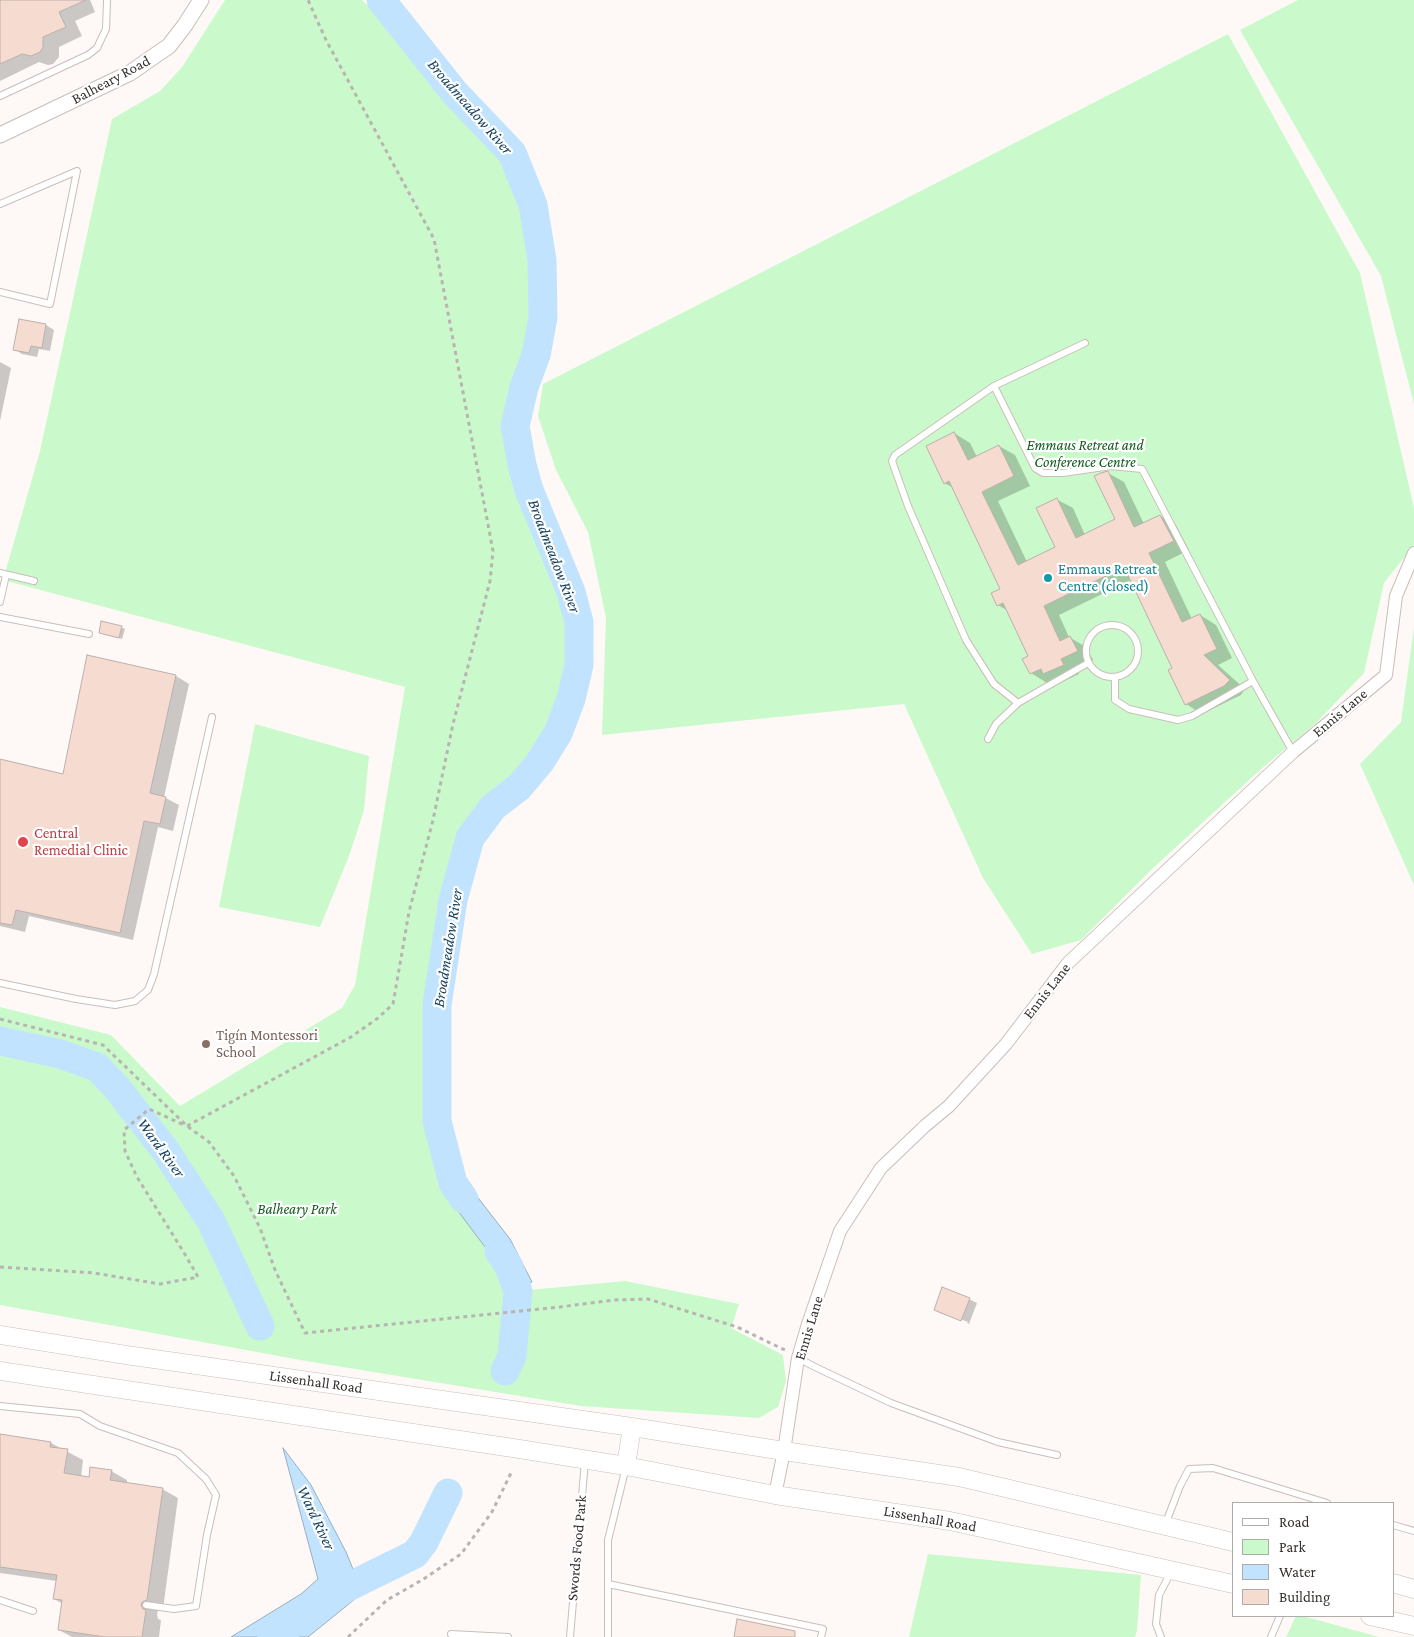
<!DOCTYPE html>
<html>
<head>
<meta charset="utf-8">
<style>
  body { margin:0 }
  #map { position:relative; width:1414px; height:1637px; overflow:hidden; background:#fef9f7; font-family:"Crimson Pro",serif }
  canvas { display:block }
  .legend { position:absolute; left:1232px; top:1502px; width:162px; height:115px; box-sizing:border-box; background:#fff; border:1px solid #aeacab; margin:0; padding:6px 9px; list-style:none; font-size:15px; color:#35302e }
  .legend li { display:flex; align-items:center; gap:10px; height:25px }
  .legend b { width:25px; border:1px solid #aeacab }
</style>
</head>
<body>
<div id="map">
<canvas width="1414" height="1637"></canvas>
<ul class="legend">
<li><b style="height:6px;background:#fff"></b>Road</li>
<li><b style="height:14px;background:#cafacb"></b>Park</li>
<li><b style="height:14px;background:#c2e3fe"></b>Water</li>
<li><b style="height:14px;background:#f6dbd0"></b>Building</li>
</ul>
</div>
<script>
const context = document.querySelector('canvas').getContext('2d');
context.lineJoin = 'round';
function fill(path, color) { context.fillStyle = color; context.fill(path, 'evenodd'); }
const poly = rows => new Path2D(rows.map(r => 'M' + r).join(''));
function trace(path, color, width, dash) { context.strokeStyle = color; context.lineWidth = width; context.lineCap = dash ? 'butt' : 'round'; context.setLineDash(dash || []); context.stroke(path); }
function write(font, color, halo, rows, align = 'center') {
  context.font = font + ' "Crimson Pro",serif'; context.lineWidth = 4.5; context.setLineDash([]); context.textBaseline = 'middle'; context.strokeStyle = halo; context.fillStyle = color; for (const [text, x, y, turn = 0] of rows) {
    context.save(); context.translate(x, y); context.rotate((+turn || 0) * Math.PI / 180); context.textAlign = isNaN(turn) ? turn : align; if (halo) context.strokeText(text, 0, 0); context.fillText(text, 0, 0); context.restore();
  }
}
fill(poly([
  [225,0,362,0,392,29,428,74,493,146,508,166,520,193,534,253,537,291,530,352,513,395,511,426,516,473,539,538,572,610,565,687,559,712,518,772,485,803,465,831,446,887,435,958,430,1016,429,1106,433,1147,452,1203,518,1291,625,1281,739,1304,731,1328,783,1355,786,1381,778,1407,759,1418,581,1406,306,1361,0,1305,0,1007,111,1035,180,1106,342,1008,355,985,405,687,3,580,40,451,112,119,160,91,182,67],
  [1298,0,1414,0,1414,404,1381,276,1240,30],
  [1228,34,1360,273,1414,508,1414,545,1384,583,1364,673,1316,723,1260,770,1152,869,1081,940,1032,954,983,878,904,704,602,735,606,618,588,532,556,470,538,416,543,384],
  [1414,627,1414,885,1360,764,1401,722],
  [255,724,369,756,364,810,349,856,320,927,219,907],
  [928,1554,1141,1575,1137,1631,1135,1637,909,1637],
  [1296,1616,1303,1616,1379,1637,1286,1637]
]), '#cafacb');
const water = poly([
  [457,1163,460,1172,465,1181,510,1239,532,1282,515,1287,452,1203,439,1166,457,1163],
  [283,1448,311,1485,346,1552,353,1569,355,1599,308,1637,231,1637,301,1594,318,1579,283,1448]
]);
fill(water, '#c2e3fe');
trace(water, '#98adc0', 1);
fill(poly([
  [0,0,90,0,95,12,75,21,82,36,59,47,59,57,53,64,48,65,39,62,0,81],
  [20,320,46,325,54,330,50,351,39,349,37,357,22,354,14,349],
  [0,362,11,368,0,421],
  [954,433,970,443,977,457,999,446,1015,455,1030,486,998,501,1027,562,1056,548,1056,499,1073,508,1085,535,1117,520,1108,473,1124,482,1144,524,1160,516,1176,525,1189,550,1165,562,1192,619,1200,615,1216,625,1232,658,1218,665,1245,689,1241,695,1202,714,1186,704,1174,669,1131,580,1059,615,1069,637,1086,647,1093,660,1076,668,1079,674,1060,683,1054,679,1047,683,1031,673,1030,656,1008,611,998,605,1002,589,954,488,944,483],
  [121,627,125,629,122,639,100,633],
  [88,657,176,676,189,684,164,797,179,805,173,831,158,827,133,940,29,916,25,932,0,926,0,761,64,775],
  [969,1299,977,1303,969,1324,967,1323,968,1322,942,1312,942,1314,935,1310],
  [0,1440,51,1443,83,1460,81,1477,90,1479,111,1471,127,1480,127,1484,162,1489,178,1498,163,1609,158,1610,157,1615,158,1619,161,1620,159,1637,72,1637,59,1630,63,1604,54,1599,57,1581,0,1573]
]), '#0003');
trace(poly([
  [381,0,454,92,512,153,533,205,542,260,543,317,536,355,524,387,515,426,522,465,529,490,571,592,579,622,579,665,571,699,558,733,540,762,519,787,493,807,470,838,453,900,437,1005,437,1121,453,1183,464,1199],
  [0,1041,60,1054,97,1067,117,1088,165,1150,211,1221,260,1326],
  [499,1251,509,1267,518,1291,512,1356,505,1371],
  [272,1637,346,1588,415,1554,424,1542,448,1493]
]), '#c2e3fe', 29);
const building = poly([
  [0,0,86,0,59,12,66,27,43,37,43,47,40,52,31,56,22,54,0,64,0,0],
  [19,319,46,324,42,348,31,346,29,353,13,350,19,319],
  [954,432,968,460,999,445,1014,476,982,492,1018,565,1055,547,1036,508,1057,498,1076,538,1115,519,1094,476,1101,473,1108,471,1134,527,1160,515,1174,541,1149,553,1182,622,1200,614,1217,649,1204,655,1230,680,1224,686,1185,705,1168,670,1172,668,1124,567,1044,606,1060,641,1070,636,1078,651,1061,659,1064,665,1043,674,1041,669,1030,674,1022,659,1028,656,1003,603,997,606,991,593,1000,589,949,481,944,484,926,446,954,432],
  [101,621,122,626,119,638,99,633,101,621],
  [87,655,176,675,150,793,166,797,160,824,144,821,120,933,16,910,12,925,0,923,0,759,63,774,87,655],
  [942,1287,970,1298,961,1321,934,1310,942,1287],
  [0,1434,51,1442,50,1447,68,1449,64,1473,89,1477,90,1467,112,1470,110,1480,163,1488,147,1600,142,1602,141,1605,143,1609,146,1610,142,1637,105,1637,58,1630,62,1600,53,1599,57,1575,0,1567,0,1434],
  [737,1619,795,1631,795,1637,734,1637,737,1619]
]);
fill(building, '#f6dbd0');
trace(building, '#bcb0ab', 1);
const service = poly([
  [0,96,88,55,97,48,106,29,107,0],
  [0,204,77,171,50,304,0,292],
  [994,386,1035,468,1043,473,1063,473,1111,466,1142,469,1253,681,1293,752],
  [0,573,34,581],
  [0,602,6,575],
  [0,617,89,634],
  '1086 651a26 26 0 1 1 52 0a26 26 0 1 1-52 0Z',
  [1115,677,1115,700,1129,709,1178,720,1192,716,1253,681],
  [1018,703,994,684,966,640,908,506,892,461,895,455,994,386,1085,343],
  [988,739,996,724,1018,703,1088,663],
  [0,983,76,999,115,1005,135,1001,148,990,154,974,212,717],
  [798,1358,815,1367,891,1403,998,1442,1057,1455],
  [0,1406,80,1414,100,1426,178,1453,206,1479,216,1495,207,1535,196,1606,174,1609,146,1605],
  [1165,1525,1180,1486,1189,1469,1213,1468,1327,1503],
  [1393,1525,1414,1531],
  [608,1584,823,1629,821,1637],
  [0,1600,33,1611],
  [451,1634,508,1637],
  [570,1637,585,1461],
  [608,1637,608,1540,626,1467],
  [1161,1637,1156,1624,1159,1595,1171,1572],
  [1271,1637,1280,1616]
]);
const minor = poly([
  [775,1495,784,1451,798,1358,808,1324,840,1231,881,1168,925,1126,949,1106,1006,1044,1068,963,1293,752,1386,675,1396,596,1414,553]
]);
const tertiary = poly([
  [0,135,130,73,150,59,169,46,185,25,201,0]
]);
const secondary = poly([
  [0,1335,126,1355,632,1427,784,1451,959,1477,1233,1542],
  [0,1371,513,1448,626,1466,775,1495,950,1521,1233,1584],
  [626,1466,632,1427],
  [1393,1583,1414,1589],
  [1370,1616,1414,1626]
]);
trace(service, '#cabeb8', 8);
trace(minor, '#cabeb8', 14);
trace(tertiary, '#cabeb8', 17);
trace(secondary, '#cabeb8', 19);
trace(poly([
  [0,1019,103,1045,187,1126,209,1142,234,1176,260,1228,275,1270,305,1333,560,1307,614,1300,648,1299,737,1327,787,1351],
  [187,1126,351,1037,378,1018,393,1004,409,912,433,820,453,724,490,581,493,551,434,239,326,40,308,0],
  [0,1267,94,1273,160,1284,198,1277,186,1256,137,1177,125,1151,124,1130,149,1109,184,1125],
  [348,1637,387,1600,422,1580,461,1554,492,1512,512,1471]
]), '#b9b4b2', 3, [4, 4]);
trace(service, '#fff', 6);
trace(minor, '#fff', 12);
trace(tertiary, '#fff', 15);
trace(secondary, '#fff', 18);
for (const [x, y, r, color] of [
  [1048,578,5,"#0f9aa8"],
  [23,842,6,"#e0444e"],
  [206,1044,5,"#8d6e63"]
]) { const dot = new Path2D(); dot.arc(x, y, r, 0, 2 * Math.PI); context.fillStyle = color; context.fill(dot); trace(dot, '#fff', 2); }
write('15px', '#35302e', '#fff', [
  ["Balheary Road",111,80,-28],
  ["Ennis Lane",1340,713,-40],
  ["Ennis Lane",1047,991,-52],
  ["Ennis Lane",809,1328,-73],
  ["Lissenhall Road",316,1382,8],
  ["Lissenhall Road",930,1519,10],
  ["Swords Food Park",577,1548,-85]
]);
write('italic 15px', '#12591e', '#fff', [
  ["Emmaus Retreat and",1085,445],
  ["Conference Centre",1085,462],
  ["Balheary Park",297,1209]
]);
write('15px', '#0d838f', '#fff', [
  ["Emmaus Retreat",1058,569],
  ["Centre (closed)",1058,586]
], 'left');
write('15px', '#be3a42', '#fff', [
  ["Central",34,833],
  ["Remedial Clinic",34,850]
], 'left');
write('15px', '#785e54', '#fff', [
  ["Tigín Montessori",216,1035],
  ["School",216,1052]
], 'left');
write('italic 16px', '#15405d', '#fff', [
  ["Broadmeadow River",470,107,49],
  ["Broadmeadow River",554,556,69],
  ["Broadmeadow River",448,948,-81],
  ["Ward River",161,1148,54],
  ["Ward River",316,1518,65]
]);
</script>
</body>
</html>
